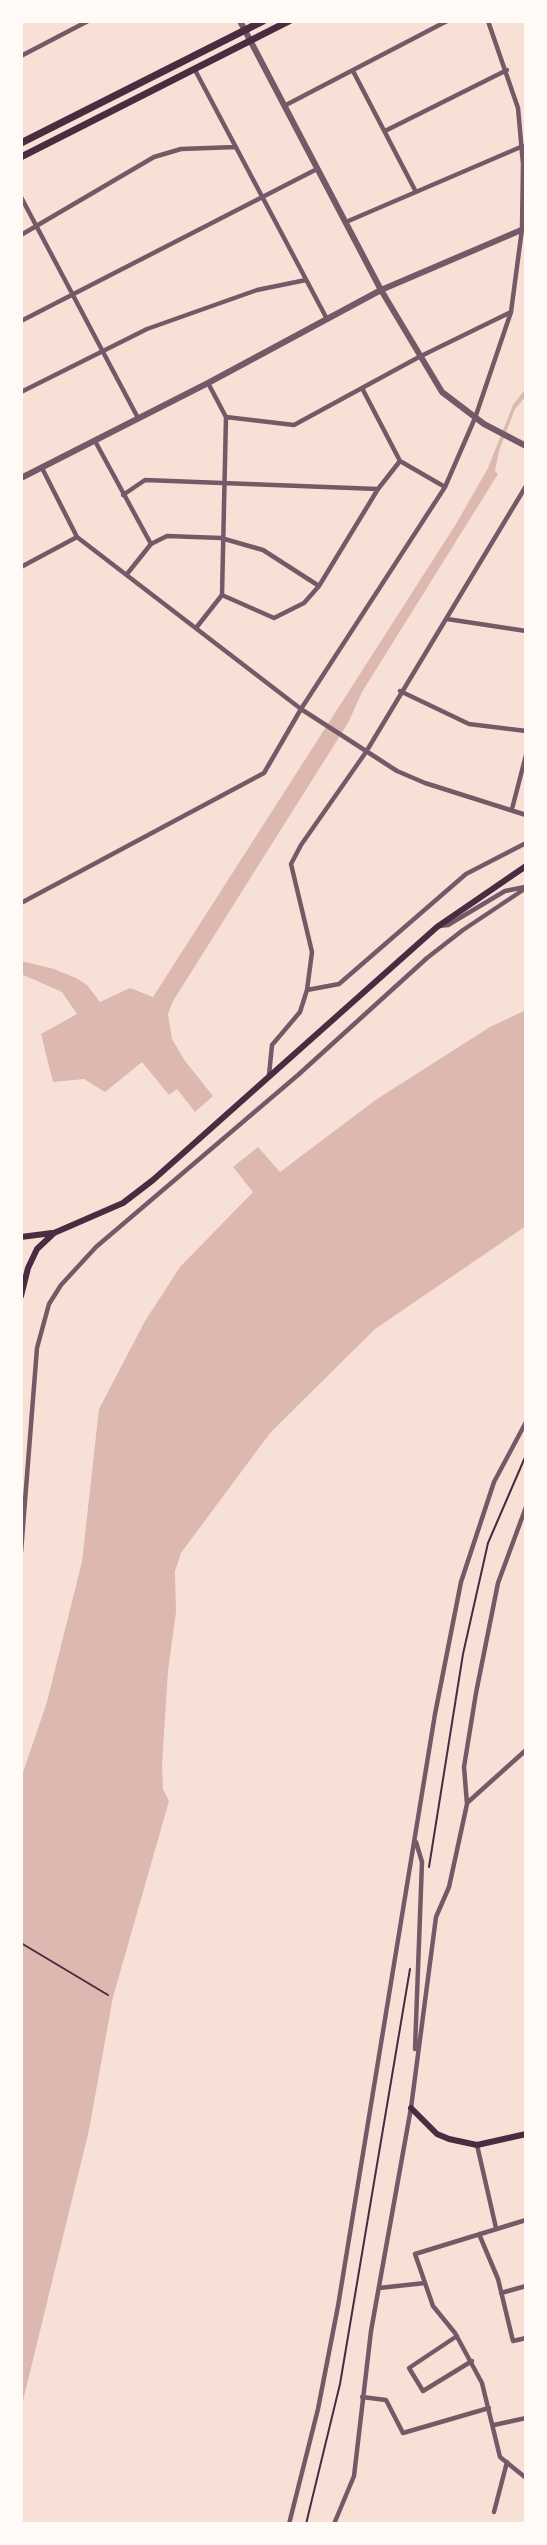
<!DOCTYPE html>
<html>
<head>
<meta charset="utf-8">
<style>
  body { margin:0 }
  #map { position:relative; width:547px; height:2545px; overflow:hidden; background:#f7e1d7; font-family:"Exo 2",sans-serif }
  canvas { display:block }
  .frame { position:absolute; inset:0; border:23px solid #fffaf5; pointer-events:none }
</style>
</head>
<body>
<div id="map">
<canvas width="547" height="2545"></canvas>
<div class="frame"></div>
</div>
<script>
const context = document.querySelector('canvas').getContext('2d');
context.lineJoin = 'round';
function fill(path, color) { context.fillStyle = color; context.fill(path, 'evenodd'); }
const poly = rows => new Path2D(rows.map(r => 'M' + r).join(''));
function trace(path, color, width, dash) { context.strokeStyle = color; context.lineWidth = width; context.lineCap = dash ? 'butt' : 'round'; context.setLineDash(dash || []); context.stroke(path); }
fill(poly([
  [526,388,526,396,515,409,499,451,495,471,498,474,362,692,348,723,173,1001,168,1014,172,1039,185,1061,213,1096,195,1112,177,1089,169,1095,142,1062,105,1092,84,1079,53,1082,41,1034,77,1014,62,992,21,974,21,961,54,969,76,978,87,985,100,1002,130,988,153,997,456,524,488,468,513,405],
  [526,1010,526,1226,375,1329,270,1433,181,1553,175,1571,176,1612,168,1671,162,1765,163,1789,169,1801,113,1997,89,2130,21,2409,21,1778,47,1702,82,1562,99,1409,145,1321,180,1267,253,1192,233,1167,258,1147,280,1172,377,1099,490,1027]
]), '#dcb8b0');
trace(poly([
  [429,1867,463,1654,488,1543,526,1455],
  [21,1943,108,1995],
  [306,2524,340,2384,410,1969]
]), '#4a2c40', 2);
trace(poly([
  [21,56,88,21],
  [195,70,327,319],
  [353,71,416,192],
  [284,106,447,21],
  [385,131,507,70],
  [21,197,138,418],
  [346,222,523,146],
  [21,235,154,157,181,149,236,147],
  [21,321,317,169],
  [362,388,400,461,445,487],
  [21,392,147,329,257,290,306,280],
  [226,417,294,425,419,357,511,312],
  [95,441,151,544],
  [42,468,77,537,301,709,397,771,425,783,526,815],
  [526,486,366,752,301,845,291,864,312,952,307,990,339,984,466,874,526,843],
  [123,495,145,480,377,489],
  [21,567,77,537],
  [127,574,151,544,167,536,221,538,263,550,319,586],
  [222,595,274,618,304,603,319,586,378,489,400,461],
  [447,619,526,631],
  [196,628,222,595,226,417,208,383],
  [400,691,469,724,526,731],
  [512,809,526,755],
  [21,903,264,773,301,709,445,487,475,418,511,312,522,229,523,164,518,108,488,21],
  [439,926,448,925,505,891,525,887],
  [269,1075,272,1045,300,1012,307,990],
  [21,1552,37,1348,49,1304,61,1285,96,1247,298,1075,427,958,463,930,526,888],
  [467,1803,526,1750],
  [415,2049,422,1862,416,1842],
  [477,2145,496,2228],
  [526,2220,415,2254,433,2306,455,2333,482,2383,500,2457,526,2478],
  [479,2234,498,2279,513,2341,526,2338],
  [379,2288,425,2283],
  [501,2293,526,2286],
  [457,2336,409,2368,423,2391,472,2361],
  [362,2397,386,2400,403,2433,489,2408],
  [494,2425,526,2418],
  [494,2512,507,2462],
  [289,2524,318,2409,338,2306,435,1714,461,1582,494,1482,526,1422],
  [334,2524,354,2476,371,2331,411,2108,436,1917,449,1887,467,1804,464,1767,476,1693,498,1583,526,1507]
]), '#755966', 4.5);
trace(poly([
  [240,21,381,290,442,392,484,424,526,446],
  [21,478,208,383,381,290,526,228]
]), '#755966', 6);
trace(poly([
  [21,1237,52,1233],
  [21,1296,28,1268,37,1249,54,1233,123,1203,153,1180,437,927,526,866],
  [411,2108,437,2134,449,2139,477,2145,526,2134]
]), '#4a2c40', 6);
trace(poly([
  [21,143,263,21],
  [21,157,289,21]
]), '#4a2c40', 7);
</script>
</body>
</html>
